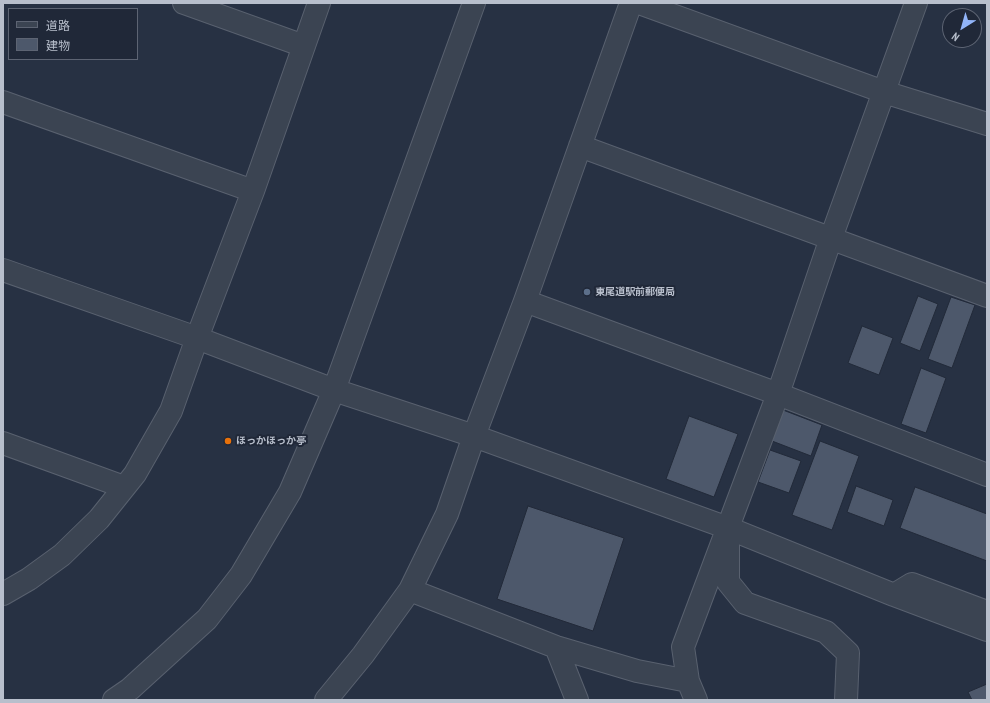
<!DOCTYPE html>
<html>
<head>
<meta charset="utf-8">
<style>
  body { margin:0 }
  #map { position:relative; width:990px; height:703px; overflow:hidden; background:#273143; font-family:"PT Sans Narrow","Noto Sans JP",sans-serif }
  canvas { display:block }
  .frame { position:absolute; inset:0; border:4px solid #b8bfcc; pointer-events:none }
  .legend { position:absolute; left:8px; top:8px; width:130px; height:52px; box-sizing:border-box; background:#202838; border:1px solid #5d6473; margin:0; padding:5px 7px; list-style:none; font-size:12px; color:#b8bfcc }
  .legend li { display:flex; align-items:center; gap:8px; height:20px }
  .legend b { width:20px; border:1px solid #5d6473 }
  .north { position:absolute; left:942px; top:8px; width:40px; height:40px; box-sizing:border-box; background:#202838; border:1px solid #5d6473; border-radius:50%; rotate:217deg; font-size:11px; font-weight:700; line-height:16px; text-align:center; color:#b8bfcc }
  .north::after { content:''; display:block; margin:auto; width:14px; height:18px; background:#91b4f9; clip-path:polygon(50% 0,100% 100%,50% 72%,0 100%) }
</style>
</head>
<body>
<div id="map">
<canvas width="990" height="703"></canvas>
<div class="frame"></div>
<ul class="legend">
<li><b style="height:5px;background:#3b4452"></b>道路</li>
<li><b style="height:11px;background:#4d586b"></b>建物</li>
</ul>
<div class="north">N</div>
</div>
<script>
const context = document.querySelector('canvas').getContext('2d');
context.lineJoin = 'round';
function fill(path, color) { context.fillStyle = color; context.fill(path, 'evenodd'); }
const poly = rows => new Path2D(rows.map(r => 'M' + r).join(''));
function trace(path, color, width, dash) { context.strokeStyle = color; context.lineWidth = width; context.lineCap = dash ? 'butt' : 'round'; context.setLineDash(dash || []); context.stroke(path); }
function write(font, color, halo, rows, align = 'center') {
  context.font = font + ' "PT Sans Narrow","Noto Sans JP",sans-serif'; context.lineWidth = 4; context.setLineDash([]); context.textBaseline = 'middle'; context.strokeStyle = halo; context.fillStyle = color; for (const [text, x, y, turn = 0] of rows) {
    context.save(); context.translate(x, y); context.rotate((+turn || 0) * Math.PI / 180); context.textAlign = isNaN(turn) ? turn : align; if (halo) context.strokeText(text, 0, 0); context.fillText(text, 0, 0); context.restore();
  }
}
const building = poly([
  [918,296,938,304,920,351,900,343,918,296],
  [951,297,975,305,952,368,928,359,951,297],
  [862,326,893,338,879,375,848,363,862,326],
  [921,368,946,378,926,433,901,424,921,368],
  [783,410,822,425,811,456,772,441,783,410],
  [689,416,738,434,714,497,666,479,689,416],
  [820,441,859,456,832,530,792,515,820,441],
  [770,450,801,461,789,493,758,482,770,450],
  [856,486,893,500,884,526,847,512,856,486],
  [915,487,987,514,987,561,900,528,915,487],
  [528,506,624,538,593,631,497,599,528,506],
  [987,684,987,700,972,700,968,692,987,684]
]);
fill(building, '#4d586b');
trace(building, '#222a39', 1);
const minor = poly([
  [184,3,304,46],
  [639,3,884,92,987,124],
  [3,102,253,191],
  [580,146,987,296],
  [3,270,197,338,334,390,474,436,728,528,894,595,987,630],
  [525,301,778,394,987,475],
  [3,443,124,487],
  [728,544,728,582,745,603,826,632,848,653,846,700],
  [410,590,556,647,637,671,688,681],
  [3,594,29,579,62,555,99,519,135,474,171,411,197,338,253,191,319,3],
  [894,595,912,584,987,612],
  [556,647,577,700],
  [114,700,130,689,207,619,241,575,290,492,334,390,474,3],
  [326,700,363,655,410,590,447,514,474,436,525,301,631,3],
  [696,700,688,681,683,647,778,394,831,238,916,3]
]);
trace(minor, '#59616f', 24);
trace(minor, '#3b4452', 22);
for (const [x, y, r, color] of [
  [587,292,4,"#5c6f8a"],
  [228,441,4,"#e8710a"]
]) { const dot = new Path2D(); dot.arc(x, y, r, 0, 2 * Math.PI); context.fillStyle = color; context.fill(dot); trace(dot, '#202838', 1.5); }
write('bold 10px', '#b8bfcc', '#202838', [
  ["東尾道駅前郵便局",595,292],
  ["ほっかほっか亭",236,441]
], 'left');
</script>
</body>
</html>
